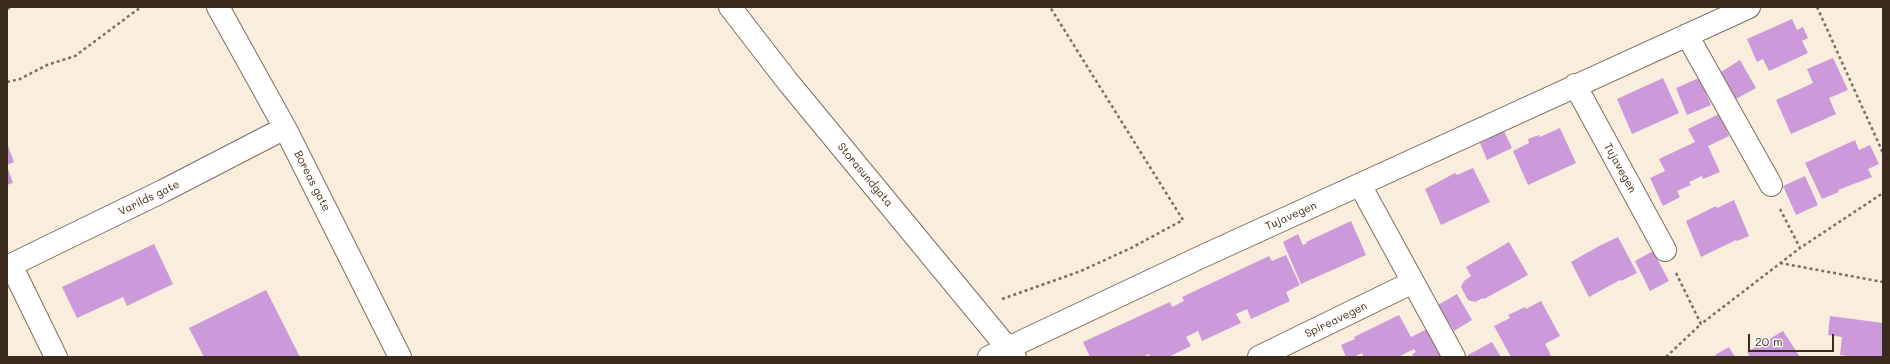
<!DOCTYPE html>
<html>
<head>
<meta charset="utf-8">
<style>
  body { margin:0 }
  #map { position:relative; width:1890px; height:364px; overflow:hidden; background:#f9eddd; font-family:Mali,sans-serif }
  canvas { display:block }
  .frame { position:absolute; inset:0; border:8px solid #3b2a1e; pointer-events:none }
  .scale { position:absolute; left:1748px; top:334px; width:86px; height:18px; box-sizing:border-box; border:2px solid #3b2a1e; border-top:0; padding-left:5px; font-size:12px; line-height:14px; white-space:nowrap; color:#3b2a1e; -webkit-text-stroke:3px #fdfcf7; paint-order:stroke }
</style>
</head>
<body>
<div id="map">
<canvas width="1890" height="364"></canvas>
<div class="frame"></div>
<div class="scale">20 m</div>
</div>
<script>
const context = document.querySelector('canvas').getContext('2d');
context.lineJoin = 'round';
function fill(path, color) { context.fillStyle = color; context.fill(path, 'evenodd'); }
const poly = rows => new Path2D(rows.map(r => 'M' + r).join(''));
function trace(path, color, width, dash) { context.strokeStyle = color; context.lineWidth = width; context.lineCap = dash ? 'butt' : 'round'; context.setLineDash(dash || []); context.stroke(path); }
function write(font, color, halo, rows, align = 'center') {
  context.font = font + ' Mali,sans-serif'; context.lineWidth = 4; context.setLineDash([]); context.textBaseline = 'middle'; context.strokeStyle = halo; context.fillStyle = color; for (const [text, x, y, turn = 0] of rows) {
    context.save(); context.translate(x, y); context.rotate((+turn || 0) * Math.PI / 180); context.textAlign = isNaN(turn) ? turn : align; if (halo) context.strokeText(text, 0, 0); context.fillText(text, 0, 0); context.restore();
  }
}
fill(poly([
  [1792,19,1797,30,1803,27,1808,38,1802,41,1808,53,1769,71,1763,59,1757,62,1747,39],
  [1833,58,1848,90,1829,98,1836,114,1791,134,1776,100,1813,83,1807,69],
  [1740,60,1756,88,1736,99,1721,72],
  [1663,78,1679,113,1632,134,1617,99],
  [1699,78,1711,105,1687,115,1676,88],
  [1719,114,1729,136,1708,146,1720,172,1703,179,1702,176,1689,182,1691,185,1677,191,1680,197,1663,206,1650,178,1665,171,1659,159,1695,142,1688,129],
  [1560,128,1576,163,1528,185,1513,151,1529,143,1528,139,1539,135,1540,137],
  [1504,131,1512,148,1487,160,1480,143],
  [1855,140,1859,150,1870,145,1879,164,1868,169,1872,177,1838,190,1839,192,1822,199,1805,163],
  [7,143,14,162,7,165],
  [7,166,13,183,7,185],
  [1473,168,1490,202,1441,225,1425,189,1455,173,1457,175],
  [1805,176,1818,205,1796,215,1783,186],
  [1734,200,1749,236,1737,241,1736,240,1701,257,1686,221,1716,206,1717,208],
  [1351,221,1366,255,1301,284,1283,242,1298,234,1303,245,1307,243,1306,242],
  [1618,237,1637,273,1621,281,1620,280,1589,297,1571,262,1599,246],
  [1509,242,1528,275,1484,299,1483,298,1475,302,1468,300,1461,287,1464,281,1471,276,1466,267],
  [154,244,173,284,127,306,123,297,77,318,62,287],
  [1653,251,1669,281,1650,291,1635,261],
  [1286,255,1300,285,1286,292,1290,301,1251,319,1247,309,1236,314,1241,323,1202,341,1198,331,1186,337,1191,346,1168,357,1150,357,1149,354,1142,357,1090,357,1083,342,1170,302,1172,307,1184,301,1182,297,1269,256,1272,261],
  [266,290,300,357,204,357,189,328],
  [1457,294,1472,320,1454,331,1438,305],
  [1541,301,1560,336,1545,344,1551,355,1548,357,1511,357,1494,326,1510,318,1508,315,1525,307,1526,309],
  [1399,315,1411,337,1429,328,1442,357,1414,357,1412,354,1416,352,1414,349,1398,357,1364,357,1362,353,1353,357,1346,357,1341,345,1355,339,1354,337],
  [1830,316,1883,323,1883,357,1857,357,1840,355,1842,337,1828,335],
  [1783,331,1800,357,1750,357,1747,352],
  [1492,342,1501,357,1468,357,1468,355],
  [1729,347,1735,357,1716,357,1715,355]
]), '#cc99db');
const minor = poly([
  [218,7,285,128,400,357],
  [730,7,788,82,1015,357],
  [1687,35,1771,185],
  [1575,85,1665,250],
  [1360,185,1454,357],
  [11,265,56,357],
  [7,267,163,191,285,128],
  [989,357,1201,257,1749,7],
  [1259,357,1413,282]
]);
trace(minor, '#7e6e61', 24);
trace(poly([
  [1817,7,1883,153],
  [7,9,12,7],
  [7,82,20,79,47,65,75,56,141,7],
  [1780,209,1800,248,1883,193],
  [1780,263,1883,282],
  [1676,273,1701,324,1800,248],
  [1002,299,1081,271,1133,247,1183,220,1050,7],
  [1666,357,1701,324]
]), '#7e6e61', 2.5, [3, 3]);
trace(minor, '#fff', 22);
write('11px', '#3b2a1e', '#fdfcf7', [
  ["Tujavegen",1620,168,61],
  ["Storasundgata",865,175,50],
  ["Boreas gate",312,181,63],
  ["Varilds gate",149,198,-26],
  ["Tujavegen",1291,216,-24],
  ["Spireavegen",1336,320,-26]
]);
</script>
</body>
</html>
